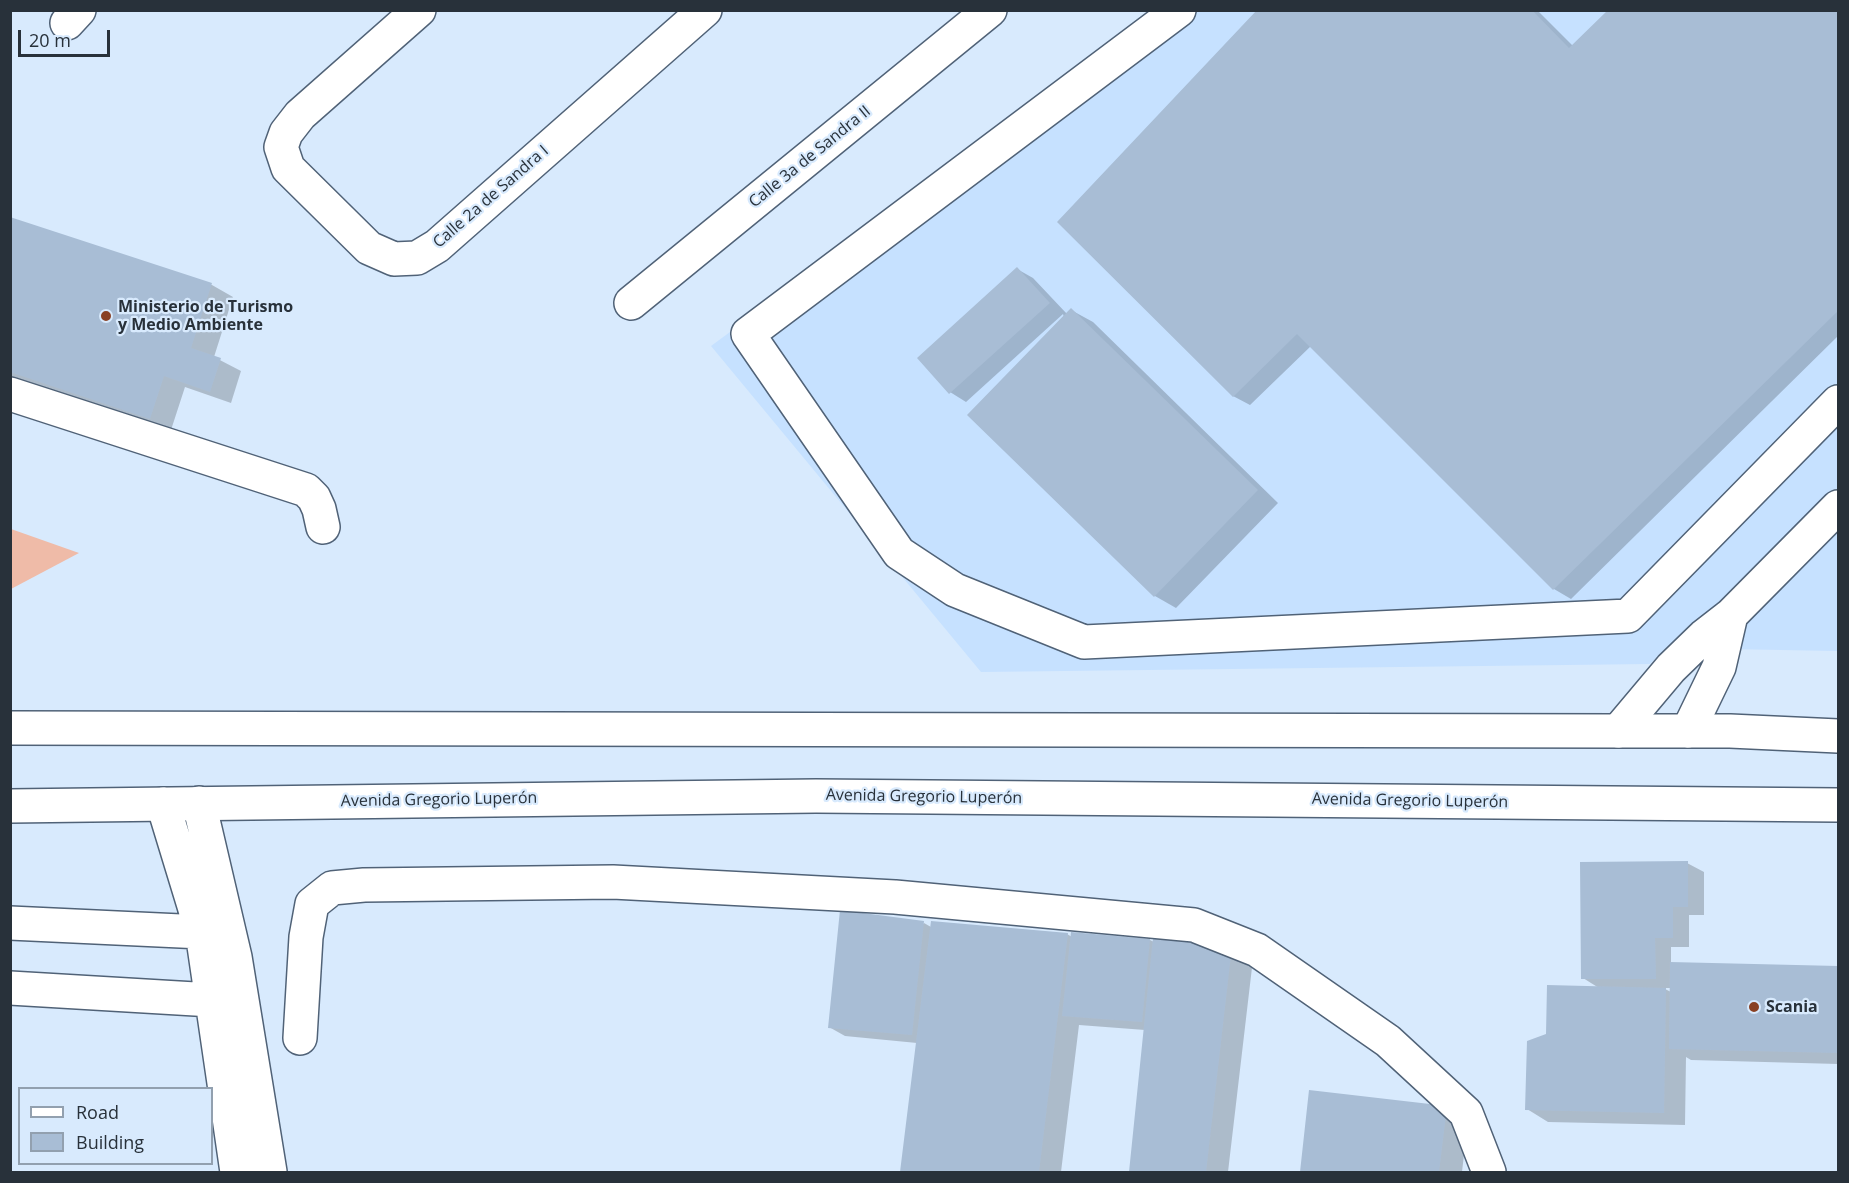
<!DOCTYPE html>
<html>
<head>
<meta charset="utf-8">
<style>
  body { margin:0 }
  #map { position:relative; width:1849px; height:1183px; overflow:hidden; background:#d8eafd; font-family:"Open Sans",sans-serif }
  canvas { display:block }
  .frame { position:absolute; inset:0; border:12px solid #28313a; pointer-events:none }
  .legend { position:absolute; left:18px; top:1087px; width:195px; height:78px; box-sizing:border-box; background:#d8eafd; border:2px solid #92a0af; margin:0; padding:8px 10px; list-style:none; font-size:18px; color:#28313a }
  .legend li { display:flex; align-items:center; gap:12px; height:30px }
  .legend b { width:30px; border:2px solid #92a0af }
  .scale { position:absolute; left:18px; top:30px; width:92px; height:27px; box-sizing:border-box; border:3px solid #28313a; border-top:0; padding-left:8px; font-size:18px; line-height:21px; white-space:nowrap; color:#28313a; -webkit-text-stroke:4px #d8eafd; paint-order:stroke }
</style>
</head>
<body>
<div id="map">
<canvas width="1849" height="1183"></canvas>
<div class="frame"></div>
<ul class="legend">
<li><b style="height:8px;background:#fff"></b>Road</li>
<li><b style="height:16px;background:#a8bdd5"></b>Building</li>
</ul>
<div class="scale">20 m</div>
</div>
<script>
const context = document.querySelector('canvas').getContext('2d');
context.lineJoin = 'round';
function fill(path, color) { context.fillStyle = color; context.fill(path, 'evenodd'); }
const poly = rows => new Path2D(rows.map(r => 'M' + r).join(''));
function trace(path, color, width, dash) { context.strokeStyle = color; context.lineWidth = width; context.lineCap = dash ? 'butt' : 'round'; context.setLineDash(dash || []); context.stroke(path); }
function write(font, color, halo, rows, align = 'center') {
  context.font = font + ' "Open Sans",sans-serif'; context.lineWidth = 4.5; context.setLineDash([]); context.textBaseline = 'middle'; context.strokeStyle = halo; context.fillStyle = color; for (const [text, x, y, turn = 0] of rows) {
    context.save(); context.translate(x, y); context.rotate((+turn || 0) * Math.PI / 180); context.textAlign = isNaN(turn) ? turn : align; if (halo) context.strokeText(text, 0, 0); context.fillText(text, 0, 0); context.restore();
  }
}
fill(poly([
  [1166,11,1838,11,1838,651,1666,648,1650,664,981,672,711,346]
]), '#c6e1ff');
fill(poly([
  [11,529,79,553,11,589]
]), '#efbba8');
fill(poly([
  [1259,10,1537,10,1573,46,1610,10,1838,10,1838,336,1571,599,1554,589,1311,346,1250,405,1233,396],
  [10,218,212,285,233,297,214,357,241,371,231,403,185,387,171,430,10,376],
  [1017,269,1033,278,1067,314,1071,310,1093,322,1278,503,1176,608,1155,596,1063,314,966,402,950,392],
  [1687,863,1704,872,1704,915,1689,915,1689,947,1671,947,1671,963,1838,967,1838,1064,1691,1060,1686,1057,1685,1125,1548,1122,1527,1109,1548,1035,1599,988,1583,978],
  [1663,988,1671,988,1671,992],
  [924,923,931,927,1067,934,1072,937,1073,934,1150,940,1154,942,1253,959,1228,1172,1131,1172,1145,1030,1079,1025,1061,1172,901,1172,917,1043,845,1036,829,1027],
  [1310,1091,1468,1120,1462,1172,1301,1172]
]), '#0003');
fill(poly([
  [1257,10,1532,10,1569,48,1608,10,1838,10,1838,311,1553,590,1297,334,1233,397,1057,222],
  [10,217,212,283,191,348,221,358,210,392,164,376,150,419,10,372],
  [1017,267,1050,303,949,394,917,358],
  [1071,308,1258,490,1154,597,967,415],
  [1688,861,1688,907,1673,907,1673,938,1655,938,1656,979,1581,979,1580,862],
  [840,910,924,921,912,1035,828,1028],
  [931,921,1068,933,1039,1172,900,1172],
  [1071,932,1150,939,1142,1022,1062,1016],
  [1153,938,1232,946,1206,1172,1129,1172],
  [1670,962,1838,966,1838,1053,1669,1049],
  [1547,985,1666,988,1664,1113,1525,1110,1527,1041,1546,1034],
  [1309,1090,1447,1106,1439,1172,1300,1172]
]), '#a8bdd5');
const minor = poly([
  [419,10,300,115,286,133,281,147,288,168,369,248,394,259,417,258,437,246,705,10],
  [1179,10,748,334,899,553,955,590,1084,642,1628,616,1838,402],
  [67,23,79,10],
  [631,303,990,10],
  [10,394,306,490,314,498,319,509,323,527],
  [1618,731,1671,668,1704,636,1731,615,1838,507],
  [1688,731,1719,667,1731,615],
  [199,803,235,957,270,1172],
  [163,804,202,932,237,1172],
  [10,923,202,932],
  [10,988,212,1000],
  [300,1038,306,937,312,904,332,888,364,885,613,882,895,897,1194,925,1257,950,1388,1041,1466,1113,1489,1172]
]);
const major = poly([
  [10,728,1618,731,1730,731,1838,736],
  [10,806,816,796,1838,805]
]);
trace(minor, '#506277', 36);
trace(major, '#506277', 36);
trace(minor, '#fff', 33);
trace(major, '#fff', 33);
for (const [x, y, r, color] of [
  [106,316,6,"#894023"],
  [1754,1007,6,"#894023"]
]) { const dot = new Path2D(); dot.arc(x, y, r, 0, 2 * Math.PI); context.fillStyle = color; context.fill(dot); trace(dot, '#d8eafd', 2); }
write('16px', '#28313a', '#d8eafd', [
  ["Calle 3a de Sandra II",810,157,-39],
  ["Calle 2a de Sandra I",491,197,-41],
  ["Avenida Gregorio Luperón",924,797,1],
  ["Avenida Gregorio Luperón",439,800,-1],
  ["Avenida Gregorio Luperón",1410,801,1]
]);
write('bold 16px', '#28313a', '#d8eafd', [
  ["Ministerio de Turismo",118,307],
  ["y Medio Ambiente",118,325],
  ["Scania",1766,1007]
], 'left');
</script>
</body>
</html>
